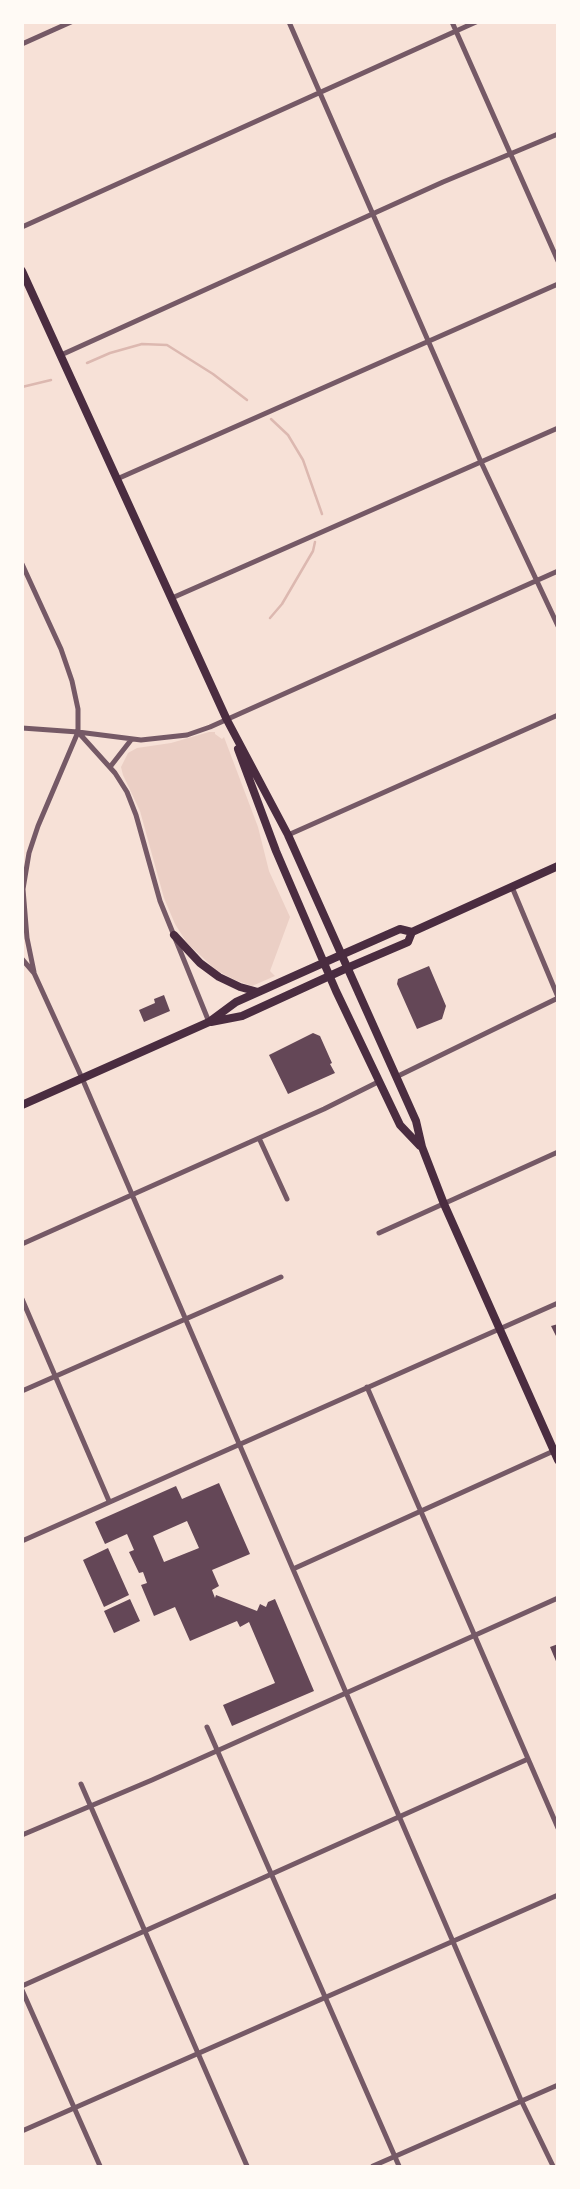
<!DOCTYPE html>
<html>
<head>
<meta charset="utf-8">
<style>
  body { margin:0 }
  #map { position:relative; width:580px; height:2189px; overflow:hidden; background:#f7e1d7; font-family:"Noto Sans",sans-serif }
  canvas { display:block }
  .frame { position:absolute; inset:0; border:24px solid #fffaf5; pointer-events:none }
</style>
</head>
<body>
<div id="map">
<canvas width="580" height="2189"></canvas>
<div class="frame"></div>
</div>
<script>
const context = document.querySelector('canvas').getContext('2d');
context.lineJoin = 'round';
function fill(path, color) { context.fillStyle = color; context.fill(path, 'evenodd'); }
const poly = rows => new Path2D(rows.map(r => 'M' + r).join(''));
function trace(path, color, width, dash) { context.strokeStyle = color; context.lineWidth = width; context.lineCap = dash ? 'butt' : 'round'; context.setLineDash(dash || []); context.stroke(path); }
fill(poly([
  [209,732,215,732,215,734,222,739,224,737,258,827,269,871,290,917,270,971,275,976,252,986,235,980,216,970,187,943,175,924,164,898,140,811,123,775,121,767,128,753,137,748,171,743]
]), '#ebcfc5');
trace(poly([
  [87,363,110,353,142,344,167,345,213,374,247,400],
  [22,387,51,380],
  [271,419,288,435,303,460,322,514],
  [270,618,282,604,313,551,315,542]
]), '#dcb8b0', 2.5);
fill(poly([
  [429,966,446,1006,442,1019,417,1029,397,984,398,979],
  [164,995,170,1011,144,1022,139,1010,155,1003,154,999],
  [313,1033,320,1036,332,1063,330,1064,335,1073,288,1094,269,1055],
  [558,1324,558,1340,551,1326],
  [219,1483,250,1554,212,1570,219,1586,212,1590,215,1598,216,1595,257,1611,260,1604,266,1607,268,1602,275,1599,314,1691,232,1726,223,1705,275,1683,249,1622,240,1627,237,1621,190,1641,175,1607,154,1616,141,1585,147,1583,143,1572,139,1573,129,1552,134,1550,127,1534,105,1544,95,1522,176,1486,182,1499],
  [187,1521,199,1548,164,1562,153,1536],
  [108,1548,129,1595,104,1607,83,1560],
  [130,1599,140,1621,114,1633,104,1611],
  [558,1644,558,1666,550,1647]
]), '#644757');
trace(poly([
  [289,22,481,462,558,626],
  [452,22,558,261],
  [22,44,71,22],
  [22,227,476,22],
  [61,355,443,182,558,134],
  [117,479,558,284],
  [22,564,61,649,72,681,78,709,78,732,38,826,29,853,23,889,27,938,34,972],
  [172,598,558,428],
  [22,728,78,732,115,773,127,792,136,815,160,901,209,1022],
  [78,732,141,740,187,735,210,727,558,571],
  [110,767,131,740],
  [288,835,558,715],
  [512,887,558,997],
  [22,959,34,973,82,1078,521,2100,553,2166],
  [396,1077,558,998],
  [259,1138,287,1199],
  [379,1233,558,1152],
  [22,1244,324,1109,378,1082],
  [22,1299,109,1501],
  [367,1387,558,1828],
  [22,1391,281,1277],
  [22,1541,558,1303],
  [293,1569,558,1449],
  [207,1727,399,2166],
  [81,1784,247,2166],
  [22,1835,152,1780,558,1598],
  [22,1986,528,1759],
  [22,1990,100,2166],
  [22,2131,558,1895],
  [373,2166,558,2085]
]), '#755966', 5);
trace(poly([
  [341,955,400,929,412,932,558,866],
  [347,968,408,942,412,932]
]), '#4a2c40', 8);
trace(poly([
  [22,271,227,720,288,835,416,1121,422,1147,444,1204,558,1460],
  [238,749,276,851,336,991,400,1125,420,1146],
  [174,935,200,963,219,977,240,987,258,992],
  [211,1022,242,1016,347,968],
  [22,1105,209,1022,236,1002,341,955]
]), '#4a2c40', 8);
</script>
</body>
</html>
